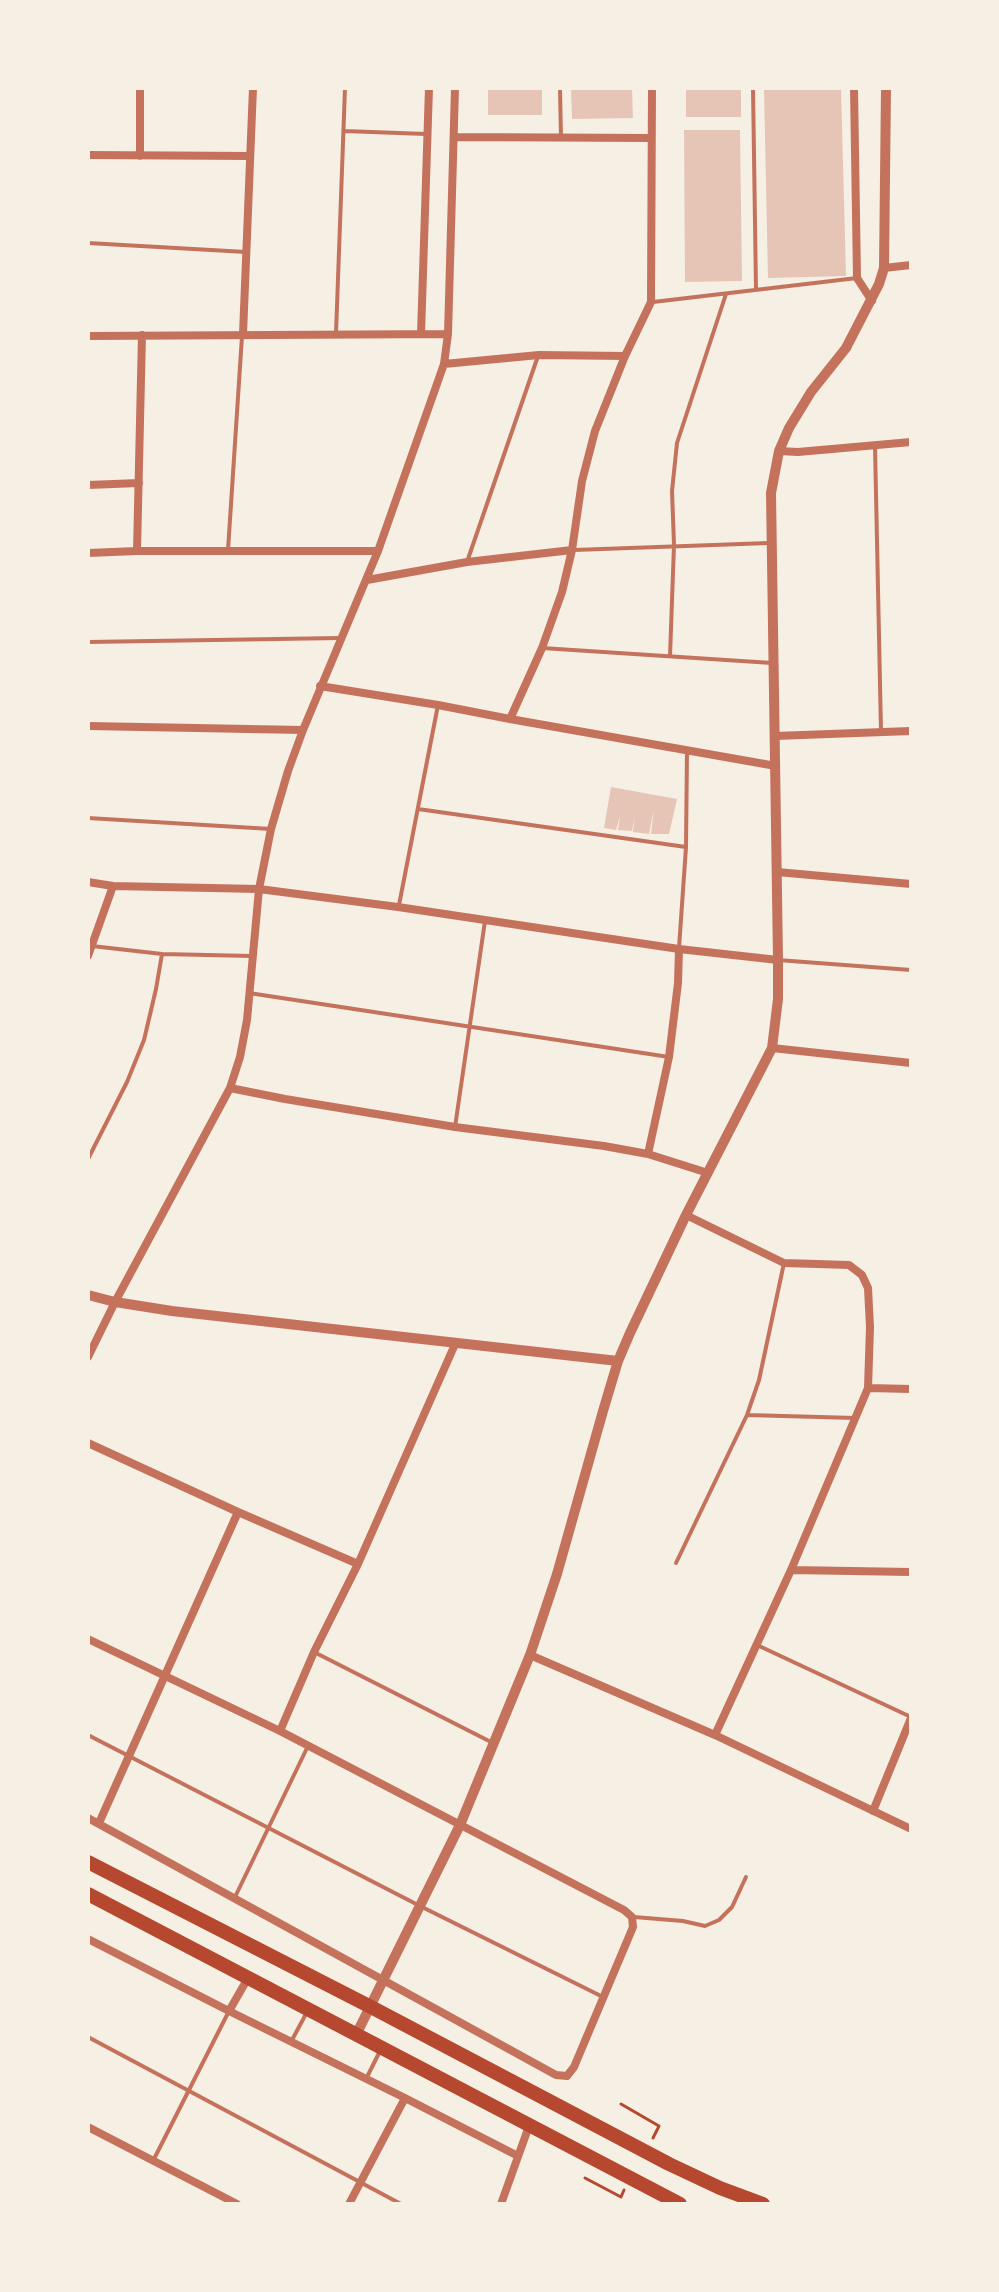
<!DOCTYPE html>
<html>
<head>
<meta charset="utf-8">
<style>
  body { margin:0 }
  #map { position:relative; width:999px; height:2292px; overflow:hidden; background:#f6efe4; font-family:Poppins,sans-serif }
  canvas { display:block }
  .frame { position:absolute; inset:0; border:90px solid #f6efe4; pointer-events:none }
</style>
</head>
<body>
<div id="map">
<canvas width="999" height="2292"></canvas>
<div class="frame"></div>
</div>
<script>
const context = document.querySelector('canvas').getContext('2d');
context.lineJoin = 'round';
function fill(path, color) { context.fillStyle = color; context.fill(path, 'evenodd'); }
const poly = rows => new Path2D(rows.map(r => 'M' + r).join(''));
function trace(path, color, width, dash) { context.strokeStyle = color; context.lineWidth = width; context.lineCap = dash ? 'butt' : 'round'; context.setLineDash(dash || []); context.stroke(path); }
fill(poly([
  [488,88,542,88,542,115,488,115],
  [571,88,632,88,633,118,572,119],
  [686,88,741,88,741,117,686,117],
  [764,88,841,88,846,276,768,278],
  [684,130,740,130,742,281,685,282],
  [611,787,677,799,669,834,651,834,654,809,649,834,633,832,635,816,632,831,618,830,620,816,616,830,604,828]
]), '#e6c5b7');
trace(poly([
  [621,2104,659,2126,653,2138],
  [585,2178,621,2197,624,2190]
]), '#b5482f', 3);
trace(poly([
  [560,88,561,138],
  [753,88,756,290],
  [344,131,426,134],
  [88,243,246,252],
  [653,302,857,278],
  [336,333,345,88],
  [875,446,881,731],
  [228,550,242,336],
  [574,550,769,543],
  [468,559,538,356],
  [88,642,340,638],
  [542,648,772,663],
  [670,656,674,545,672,491,677,443,726,294],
  [418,809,686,847],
  [88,818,271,829],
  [399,905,438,705],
  [92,946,162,954,252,956],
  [679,948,686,847,687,751],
  [778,960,911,970],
  [249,993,669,1057],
  [455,1127,485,921],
  [88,1159,127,1082,144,1040,156,989,162,954],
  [747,1415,855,1418],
  [676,1563,747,1415,759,1380,784,1263],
  [757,1645,911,1717],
  [314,1652,491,1742],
  [88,1735,420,1906,603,1997],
  [235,1897,308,1746],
  [634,1917,683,1921,705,1926,719,1920,732,1907,746,1877],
  [88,2037,401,2204],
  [292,2040,307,2012],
  [366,2079,380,2051],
  [154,2159,229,2011]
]), '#c5725c', 4);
trace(poly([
  [854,88,857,278,872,301],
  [455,137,651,138],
  [88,155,250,156],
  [140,156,140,88],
  [884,268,911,265],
  [243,334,253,88],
  [421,334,429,88],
  [88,336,448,334],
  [444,364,539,355,625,356],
  [779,451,798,452,911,442],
  [88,485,139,483],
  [137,551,142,335],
  [88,553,137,551,378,551],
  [367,580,467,562,572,550],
  [320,686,438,705,510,719,776,766],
  [510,719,542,648,562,592,572,550,582,481,595,431,625,356,651,302,652,88],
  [88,726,303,730],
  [775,736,911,731],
  [777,872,911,884],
  [88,882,113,886,259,889,398,907,679,949,778,960],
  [88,956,113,886],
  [772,1048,911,1063],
  [230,1088,285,1099,455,1127,604,1146,648,1154,708,1173],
  [648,1154,669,1057,678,983,679,949],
  [686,1215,784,1263,849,1265,862,1275,868,1288,870,1327,868,1388,791,1570,715,1735],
  [88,1357,115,1302,230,1088,240,1057,247,1020,259,889,271,829,288,771,303,730,378,551,444,364,448,334,455,88],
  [868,1388,911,1389],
  [88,1443,238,1512,358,1564],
  [791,1570,911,1572],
  [88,1639,280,1731,624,1910,632,1917,633,1927,574,2067,567,2076,556,2075,88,1818],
  [530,1655,715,1735,911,1829],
  [280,1731,314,1652,358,1564,456,1342],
  [873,1811,911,1718],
  [99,1823,238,1512],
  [88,1939,229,2011,248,1978],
  [229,2011,405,2098,518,2156],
  [88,2127,237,2204],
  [349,2204,405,2098],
  [501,2204,529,2126]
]), '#c5725c', 8);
trace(poly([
  [88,1295,115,1302,172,1311,618,1361],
  [356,2035,460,1825,530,1655,557,1574,603,1411,618,1361,630,1333,686,1215,772,1048,778,999,778,960,771,493,779,451,789,428,811,392,846,348,879,284,884,268,886,88]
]), '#c5725c', 10);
trace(poly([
  [88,1862,371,2007,669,2164,720,2188,763,2204],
  [88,1894,680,2204]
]), '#b5482f', 14);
</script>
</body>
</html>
